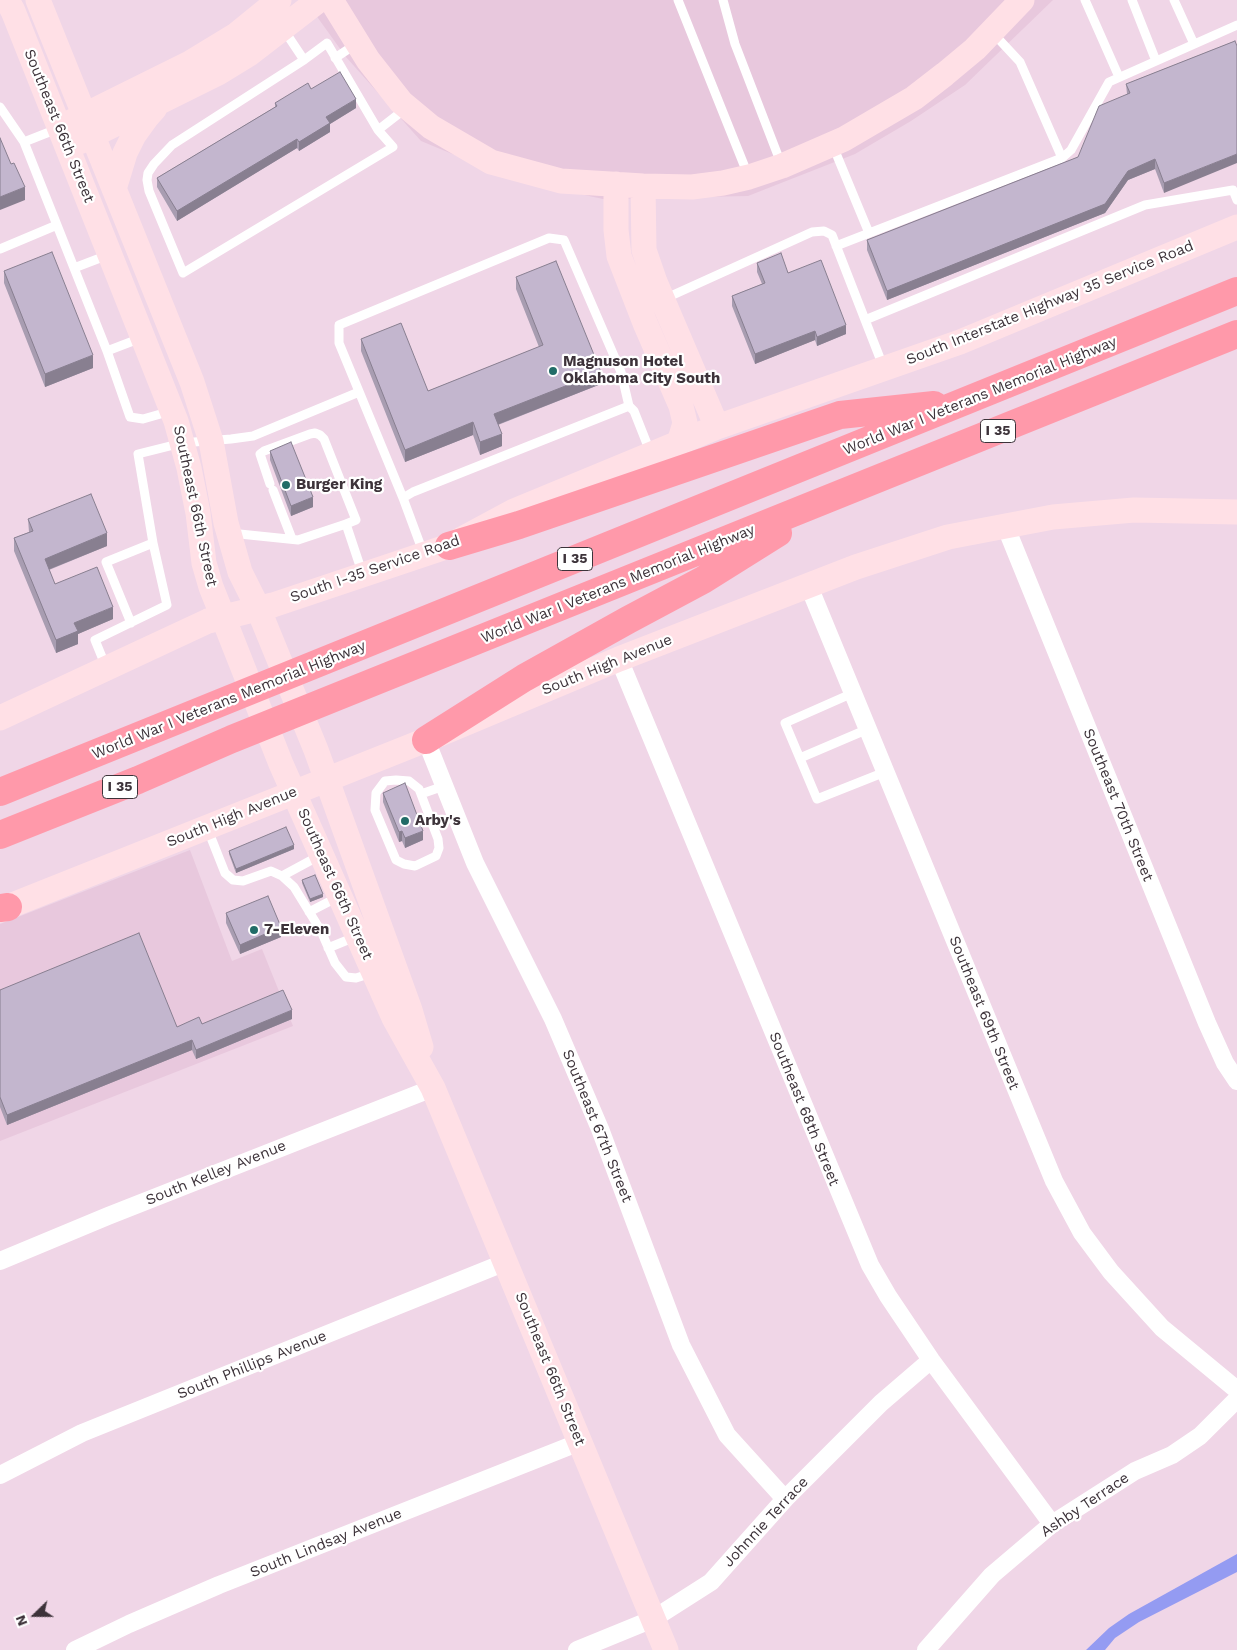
<!DOCTYPE html>
<html>
<head>
<meta charset="utf-8">
<style>
  body { margin:0 }
  #map { position:relative; width:1237px; height:1650px; overflow:hidden; background:#f0d6e7; font-family:"Work Sans",sans-serif }
  canvas { display:block }
  .north { position:absolute; left:10px; top:1590px; width:50px; height:50px; -webkit-text-stroke:4px #fff; paint-order:stroke; rotate:248deg; font-size:14px; font-weight:700; line-height:20px; text-align:center; color:#3d333a }
  .north::after { content:''; display:block; margin:auto; width:18px; height:22px; background:#3d333a; clip-path:polygon(50% 0,100% 100%,50% 72%,0 100%) }
</style>
</head>
<body>
<div id="map">
<canvas width="1237" height="1650"></canvas>
<div class="north">N</div>
</div>
<script>
const context = document.querySelector('canvas').getContext('2d');
context.lineJoin = 'round';
function fill(path, color) { context.fillStyle = color; context.fill(path, 'evenodd'); }
const poly = rows => new Path2D(rows.map(r => 'M' + r).join(''));
function trace(path, color, width, dash) { context.strokeStyle = color; context.lineWidth = width; context.lineCap = dash ? 'butt' : 'round'; context.setLineDash(dash || []); context.stroke(path); }
function write(font, color, halo, rows, align = 'center') {
  context.font = font + ' "Work Sans",sans-serif'; context.lineWidth = 4.5; context.setLineDash([]); context.textBaseline = 'middle'; context.strokeStyle = halo; context.fillStyle = color; for (const [text, x, y, turn = 0] of rows) {
    context.save(); context.translate(x, y); context.rotate((+turn || 0) * Math.PI / 180); context.textAlign = isNaN(turn) ? turn : align; if (halo) context.strokeText(text, 0, 0); context.fillText(text, 0, 0); context.restore();
  }
}
fill(poly([
  [305,0,1053,0,965,85,911,121,855,154,748,196,603,199,515,180,421,141,346,57],
  [190,850,232,961,262,949,293,1026,0,1141,0,924]
]), '#e8c8dd');
fill(poly([
  [1237,1554,1237,1572,1139,1622,1115,1638,1105,1650,1086,1650,1109,1628,1129,1614]
]), '#949bf2');
trace(poly([
  [678,0,748,175],
  [723,0,735,44,782,166],
  [1085,0,1119,77],
  [1132,0,1156,61],
  [1174,0,1194,44],
  [284,30,304,60,172,145,154,164,148,173,147,180,149,191,183,273,393,147,378,130,327,43,304,60],
  [993,33,1020,62,1062,158],
  [335,58,356,44],
  [0,107,24,142],
  [57,129,24,142,107,351,130,417,143,419,171,411],
  [378,130,405,109],
  [833,146,869,233],
  [836,246,1062,158,1071,150,1109,82,1237,25],
  [0,249,57,225],
  [74,268,108,255],
  [664,299,812,232,824,231,832,235,883,366],
  [865,320,1145,205,1233,190,1237,200],
  [107,351,141,338],
  [270,484,260,454,264,451,310,434,315,433,320,435,324,439,356,520,346,524],
  [273,490,292,539],
  [403,498,339,343,339,325,549,238,564,240,621,372,629,406],
  [230,533,298,540,346,524,362,572],
  [423,552,403,498,413,492,629,406,634,411,651,454],
  [131,623,106,562,153,543],
  [106,667,95,640,167,605,153,543,138,454,182,443,231,439,253,436,359,392],
  [853,693,785,723,817,799,885,772],
  [800,758,868,729],
  [396,780,409,781,419,789,438,839,439,848,436,856,415,866,404,864,396,860,375,810,376,793,385,781,396,780],
  [421,794,444,786],
  [208,830,225,873,233,880,243,881,271,871,282,876,294,887,321,931,335,963,346,977,356,978,372,973],
  [282,876,319,856],
  [309,912,338,897],
  [328,948,355,937]
]), '#fff', 9);
trace(poly([
  [1005,525,1207,1023,1225,1063,1237,1081],
  [808,584,1054,1181,1082,1233,1111,1272,1162,1328,1237,1390],
  [619,659,870,1265,888,1296,931,1360,1052,1524],
  [426,740,475,863,553,1019,600,1129,681,1345,727,1435,785,1499],
  [0,1261,108,1216,433,1088],
  [0,1475,82,1433,506,1262],
  [75,1650,129,1624,219,1585,580,1442],
  [577,1650,653,1619,711,1582,785,1499,881,1403,931,1360],
  [926,1650,992,1575,1052,1524,1135,1471,1172,1455,1200,1436,1237,1399]
]), '#fff', 18);
trace(poly([
  [7,0,13,11,176,421,189,468,198,513,204,563,211,587,223,617,281,764,394,1018,433,1088,666,1650],
  [38,0,192,382,211,441,226,523,240,572,258,608,316,750,410,1010,421,1047],
  [331,0,368,60,401,102,431,127,491,162,561,181,643,186,692,187,723,183,749,177,782,166,844,139,914,98,945,74,975,49,1022,0],
  [71,122,190,63,236,35,279,0],
  [79,142,218,73,249,54,319,0],
  [616,184,616,230,619,256,645,323,681,406,685,423,679,443],
  [643,186,644,250,655,282,717,427],
  [114,189,125,153,134,135,147,117,155,108],
  [0,718,208,621,273,605,449,546,514,511,717,427,960,342,1237,227],
  [0,910,426,740,619,659,856,567,948,537,1053,517,1134,510,1237,512]
]), '#ffe0e6', 25);
trace(poly([
  [449,546,519,525,840,415,934,405],
  [426,740,524,678,628,620,703,580,778,533],
  [0,792,1237,291],
  [0,835,138,780,232,739,1237,334],
  [0,908,8,907]
]), '#f9a', 28);
fill(poly([
  [1235,41,1164,193,1155,169,1128,180,1105,213,887,300,867,250,867,240,1078,157,1127,94,1126,84],
  [311,89,356,108,330,124,330,132,299,151,297,148,177,221,157,187,157,178,275,107,275,103],
  [757,263,788,273,846,334,817,346,815,340,755,364,732,306,732,296,762,284,757,272],
  [4,271,93,368,45,387,4,283],
  [516,277,601,384,498,425,502,446,480,455,473,435,405,462,361,351,361,339,428,391,539,347,516,289],
  [270,451,313,507,291,516,270,460],
  [28,519,107,546,49,570,55,584,113,619,78,634,78,644,56,653,14,551,14,538,29,532],
  [383,793,423,840,405,848,402,841,399,842,383,802],
  [294,849,236,873,229,854,229,851],
  [302,880,323,897,310,902,302,883],
  [226,913,281,937,240,954,226,923],
  [0,990,177,1027,202,1024,292,1019,196,1059,192,1050,7,1125,0,1107]
]), '#a89db1');
fill(poly([
  [356,99,356,108,330,124,330,132,299,151,299,142,326,117],
  [297,139,297,148,177,221,177,211],
  [1237,154,1237,163,1164,193,1164,183],
  [1155,159,1155,169,1128,180,1105,213,887,300,887,291,1128,171],
  [25,187,25,200,0,210,0,197],
  [846,325,846,334,817,346,817,337],
  [815,331,815,340,755,364,755,354],
  [93,355,93,368,45,387,45,374],
  [601,372,601,384,494,426,494,414],
  [473,422,473,435,405,462,405,450],
  [502,434,502,446,480,455,480,442],
  [313,497,313,507,291,516,291,506],
  [107,533,107,546,45,571,45,559],
  [113,607,113,619,78,634,78,644,56,653,56,640,74,623],
  [402,831,402,841,399,842,399,832],
  [423,831,423,840,405,848,405,838],
  [294,845,294,849,236,873,236,869],
  [323,894,323,897,310,902,310,899],
  [281,927,281,937,240,954,240,945],
  [292,1010,292,1019,196,1059,196,1050],
  [192,1040,192,1050,7,1125,7,1115]
]), '#887f90');
const building = poly([
  [1235,41,1237,46,1237,154,1164,183,1155,159,1128,171,1105,204,887,291,867,240,1078,157,1099,106,1130,93,1126,84,1235,41],
  [340,72,356,99,326,117,330,123,299,142,297,139,177,211,157,178,277,106,275,103,308,83,311,89,340,72],
  [0,138,11,164,14,163,25,187,0,197,0,138],
  [52,252,93,355,45,374,4,271,52,252],
  [781,253,788,273,821,260,846,325,817,337,815,331,755,354,732,296,765,283,757,263,781,253],
  [556,261,601,372,494,414,502,434,480,442,473,422,405,450,361,339,401,323,428,391,543,345,516,277,556,261],
  [291,442,313,497,291,506,270,451,291,442],
  [91,494,107,533,45,559,55,584,97,567,113,607,74,623,78,631,56,640,14,538,33,531,28,519,91,494],
  [405,783,423,831,405,838,402,831,399,832,383,793,405,783],
  [286,827,294,845,236,869,229,851,286,827],
  [315,875,323,894,310,899,302,880,315,875],
  [268,896,281,927,240,945,226,913,268,896],
  [139,933,177,1027,199,1017,202,1024,283,990,292,1010,196,1050,192,1040,7,1115,0,1097,0,990,139,933]
]);
fill(building, '#c3b6ce');
trace(building, '#887f90', 1);
for (const [x, y, r, color] of [
  [553,371,5,"#216c67"],
  [286,485,5,"#216c67"],
  [405,821,5,"#216c67"],
  [254,930,5,"#216c67"]
]) { const dot = new Path2D(); dot.arc(x, y, r, 0, 2 * Math.PI); context.fillStyle = color; context.fill(dot); trace(dot, '#fff', 2); }
for (const [x, y, w] of [
  [998,431,35],
  [575,559,35],
  [120,787,35]
]) { const box = new Path2D(); box.roundRect(x - w / 2, y - 11.5, w, 23, 4); context.fillStyle = '#fff'; context.fill(box); trace(box, '#3d333a', 1); }
write('bold 14px', '#3d333a', null, [
  ["I 35",998,431],
  ["I 35",575,559],
  ["I 35",120,787]
]);
write('15px', '#3d333a', '#fff', [
  ["Southeast 66th Street",59,126,68],
  ["South Interstate Highway 35 Service Road",1050,303,-22],
  ["World War I Veterans Memorial Highway",980,396,-22],
  ["Southeast 66th Street",195,506,78],
  ["South I-35 Service Road",375,569,-19],
  ["World War I Veterans Memorial Highway",618,584,-22],
  ["South High Avenue",607,665,-22],
  ["World War I Veterans Memorial Highway",229,700,-22],
  ["Southeast 70th Street",1118,805,68],
  ["South High Avenue",232,817,-22],
  ["Southeast 66th Street",335,884,66],
  ["Southeast 69th Street",984,1013,68],
  ["Southeast 68th Street",804,1109,68],
  ["Southeast 67th Street",597,1126,68],
  ["South Kelley Avenue",216,1173,-22],
  ["South Phillips Avenue",252,1365,-22],
  ["Southeast 66th Street",550,1369,68],
  ["Ashby Terrace",1085,1505,-34],
  ["Johnnie Terrace",766,1522,-47],
  ["South Lindsay Avenue",326,1543,-22]
]);
write('bold 15px', '#3d333a', '#fff', [
  ["Magnuson Hotel",563,362],
  ["Oklahoma City South",563,379],
  ["Burger King",296,485],
  ["Arby's",415,821],
  ["7-Eleven",264,930]
], 'left');
</script>
</body>
</html>
